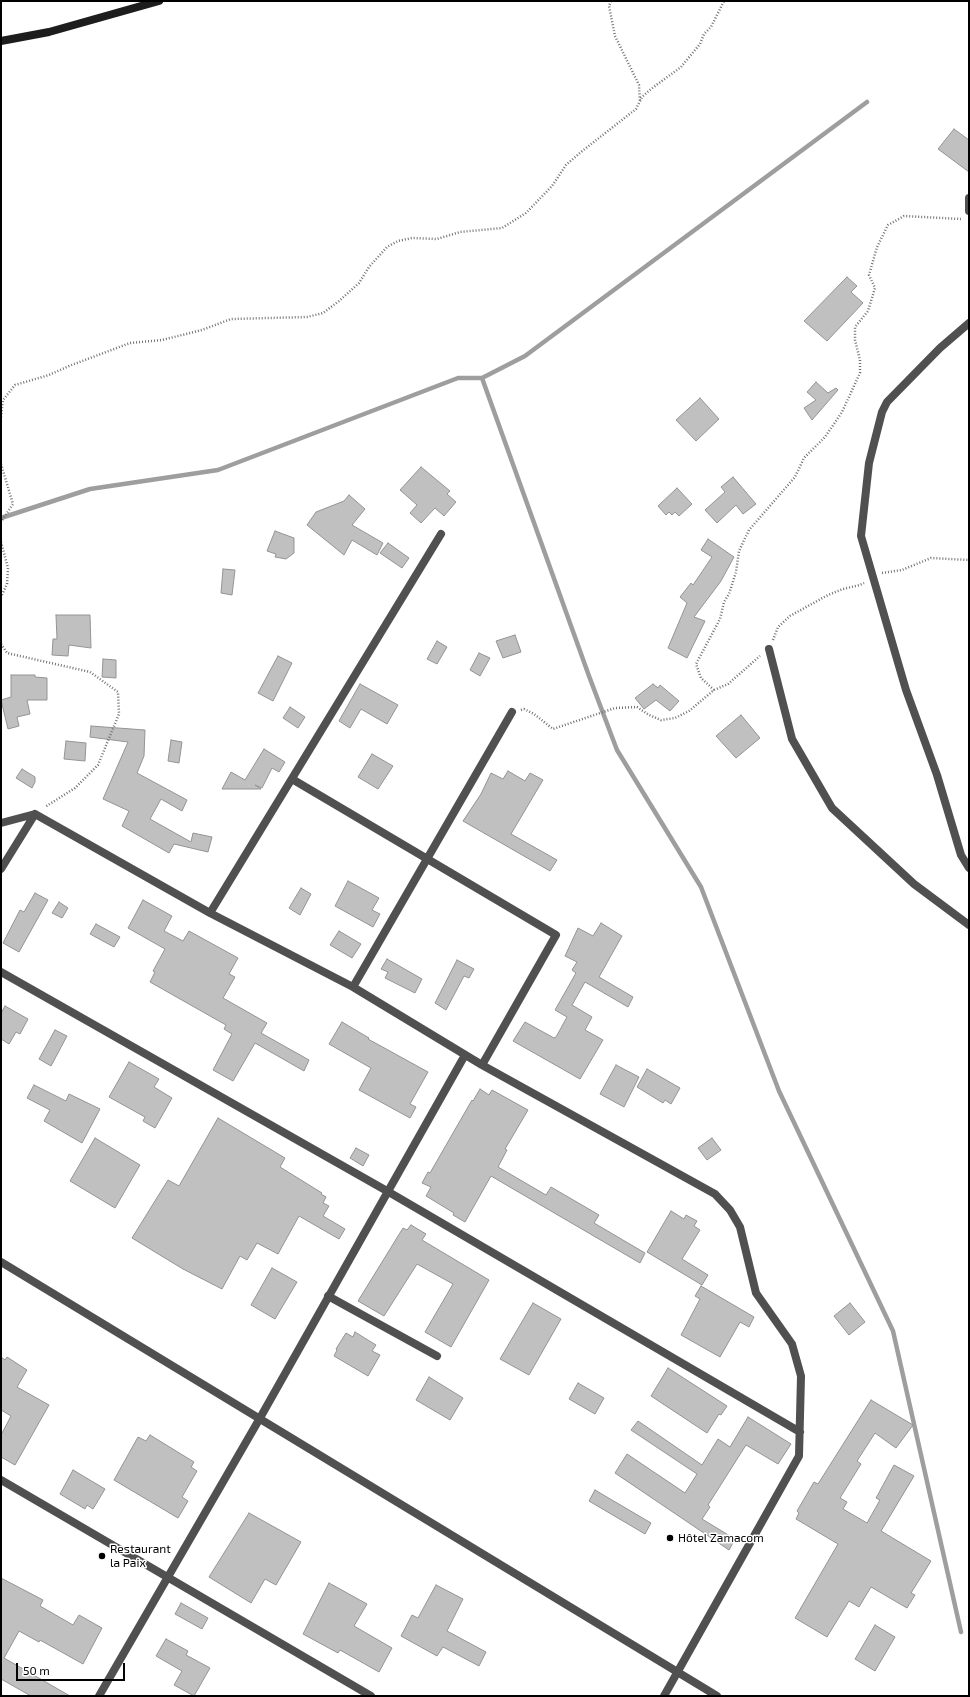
<!DOCTYPE html>
<html>
<head>
<meta charset="utf-8">
<style>
  body { margin:0 }
  #map { position:relative; width:970px; height:1697px; overflow:hidden; background:#fff; font-family:"Exo 2",sans-serif }
  canvas { display:block }
  .frame { position:absolute; inset:0; border:2px solid #000; pointer-events:none }
  .scale { position:absolute; left:16px; top:1663px; width:109px; height:18px; box-sizing:border-box; border:2px solid #000; border-top:0; padding-left:5px; font-size:12px; line-height:14px; white-space:nowrap; color:#000; -webkit-text-stroke:3px #fff; paint-order:stroke }
</style>
</head>
<body>
<div id="map">
<canvas width="970" height="1697"></canvas>
<div class="frame"></div>
<div class="scale">50 m</div>
</div>
<script>
const context = document.querySelector('canvas').getContext('2d');
context.lineJoin = 'round';
const poly = rows => new Path2D(rows.map(r => 'M' + r).join(''));
function trace(path, color, width, dash) { context.strokeStyle = color; context.lineWidth = width; context.lineCap = dash ? 'butt' : 'round'; context.setLineDash(dash || []); context.stroke(path); }
function fill(path, color) { context.fillStyle = color; context.fill(path, 'evenodd'); }
function write(font, color, halo, rows, align = 'center') {
  context.font = font + ' "Exo 2",sans-serif'; context.lineWidth = 3; context.setLineDash([]); context.textBaseline = 'middle'; context.strokeStyle = halo; context.fillStyle = color; for (const [text, x, y, turn = 0] of rows) {
    context.save(); context.translate(x, y); context.rotate((+turn || 0) * Math.PI / 180); context.textAlign = isNaN(turn) ? turn : align; if (halo) context.strokeText(text, 0, 0); context.fillText(text, 0, 0); context.restore();
  }
}
trace(poly([
  [482,378,589,676,617,750,701,887,779,1091,893,1331,961,1632],
  [1,518,90,489,218,470,458,378,482,378,525,356,867,102]
]), '#9e9e9e', 4.5);
const building = poly([
  [954,129,969,140,969,172,938,149,954,129],
  [847,277,857,286,851,292,863,303,827,341,804,321,847,277],
  [816,382,828,393,836,388,838,390,812,420,804,408,816,400,807,392,816,382],
  [700,398,719,419,696,441,676,420,700,398],
  [421,467,450,491,447,494,456,502,444,516,435,508,421,523,410,513,417,505,400,490,421,467],
  [733,477,756,504,743,514,736,505,717,523,705,510,725,492,721,487,733,477],
  [677,488,692,504,679,516,675,512,672,515,669,512,666,515,658,506,677,488],
  [349,495,365,509,352,525,383,543,377,555,352,540,344,555,307,525,316,512,344,501,349,495],
  [275,531,294,538,294,553,286,559,275,557,276,554,267,551,275,531],
  [708,539,734,557,721,581,694,617,705,621,687,658,668,648,687,603,680,597,691,583,693,585,712,557,701,550,708,539],
  [388,543,409,558,402,568,380,553,388,543],
  [223,569,235,570,232,595,221,593,223,569],
  [56,615,90,615,91,648,69,645,68,656,52,655,53,639,57,639,56,615],
  [515,635,521,652,503,658,496,641,515,635],
  [437,641,447,647,437,664,427,659,437,641],
  [479,653,490,658,480,676,470,670,479,653],
  [278,656,292,663,273,701,258,693,278,656],
  [103,659,116,660,116,678,102,677,103,659],
  [11,675,35,675,35,677,47,678,47,700,27,700,30,714,17,717,19,726,8,729,1,700,11,697,11,675],
  [360,684,398,705,387,724,361,709,350,728,339,721,360,684],
  [653,684,658,688,660,685,679,701,670,711,656,700,644,709,635,698,653,684],
  [290,707,305,717,298,728,283,718,290,707],
  [741,715,760,738,736,758,716,736,741,715],
  [91,726,145,730,144,756,137,773,187,800,182,811,161,799,150,819,191,842,193,833,212,837,208,852,174,844,169,853,122,826,129,811,103,799,128,742,90,737,91,726],
  [171,740,182,742,179,763,168,761,171,740],
  [66,741,86,743,85,761,64,759,66,741],
  [264,749,285,762,279,772,272,768,262,788,255,785,261,789,222,789,231,772,245,780,264,749],
  [372,754,393,766,378,789,358,777,372,754],
  [22,769,35,777,35,782,32,788,16,778,22,769],
  [508,771,525,781,530,773,543,780,511,834,557,860,550,871,463,821,481,794,491,773,503,779,508,771],
  [348,881,379,898,372,910,380,914,373,927,335,906,348,881],
  [301,888,311,894,300,915,289,908,301,888],
  [35,893,48,900,19,952,3,943,20,910,24,912,35,893],
  [143,900,172,916,164,931,183,941,189,931,238,958,229,974,235,977,223,998,267,1023,261,1033,309,1060,304,1071,255,1043,233,1081,213,1070,232,1034,224,1029,226,1025,150,982,155,972,153,971,165,949,128,928,143,900],
  [59,902,68,908,62,918,52,913,59,902],
  [601,923,622,936,599,977,633,997,628,1007,585,982,572,1005,592,1017,585,1030,603,1040,580,1079,513,1041,525,1022,554,1038,556,1037,567,1017,555,1010,576,973,572,970,577,962,565,956,578,928,593,936,601,923],
  [96,924,120,937,114,947,90,934,96,924],
  [339,931,361,944,352,958,330,945,339,931],
  [387,959,422,979,415,993,385,978,388,972,381,969,387,959],
  [457,960,474,969,469,978,464,976,446,1010,435,1003,457,960],
  [5,1006,28,1019,20,1034,16,1032,9,1044,1,1039,1,1013,5,1006],
  [342,1022,369,1038,368,1039,428,1072,410,1104,416,1107,410,1118,359,1090,371,1068,329,1044,342,1022],
  [55,1030,67,1036,51,1066,39,1059,55,1030],
  [129,1062,159,1079,154,1087,172,1098,155,1128,143,1121,145,1117,109,1097,129,1062],
  [616,1065,639,1077,624,1107,600,1094,616,1065],
  [647,1069,680,1088,671,1104,665,1100,663,1103,637,1087,647,1069],
  [34,1085,66,1101,69,1094,100,1109,82,1143,44,1121,50,1110,27,1098,34,1085],
  [480,1089,489,1095,492,1090,528,1110,505,1149,507,1150,498,1167,546,1195,551,1187,599,1215,594,1223,645,1253,640,1263,491,1176,465,1222,453,1215,454,1213,426,1196,431,1187,422,1183,428,1172,430,1173,472,1100,473,1101,480,1089],
  [218,1118,285,1158,280,1167,322,1193,321,1194,326,1197,323,1203,329,1206,323,1216,345,1229,339,1239,299,1216,278,1254,257,1243,247,1260,240,1256,222,1289,183,1269,132,1238,168,1180,179,1186,218,1118],
  [95,1138,140,1165,115,1208,70,1181,95,1138],
  [712,1138,721,1150,707,1160,698,1148,712,1138],
  [356,1148,369,1155,363,1166,350,1158,356,1148],
  [671,1211,684,1219,686,1215,697,1221,694,1226,700,1230,682,1259,708,1275,702,1285,647,1252,671,1211],
  [411,1225,426,1234,422,1240,489,1280,451,1347,425,1332,453,1284,417,1264,384,1316,358,1301,403,1228,407,1230,411,1225],
  [272,1268,297,1282,275,1319,251,1305,272,1268],
  [701,1286,754,1317,749,1327,740,1322,720,1357,681,1335,700,1299,695,1296,701,1286],
  [533,1303,561,1319,529,1375,500,1359,533,1303],
  [850,1303,865,1322,849,1335,834,1316,850,1303],
  [355,1332,376,1345,372,1351,380,1355,368,1376,334,1356,337,1350,336,1349,346,1333,353,1337,355,1332],
  [1,1357,5,1360,7,1357,27,1370,17,1387,49,1405,15,1465,1,1457,1,1435,11,1416,1,1410,1,1357],
  [668,1368,727,1406,721,1415,719,1414,707,1433,651,1396,668,1368],
  [429,1377,463,1398,450,1420,416,1400,429,1377],
  [578,1383,604,1398,595,1414,569,1399,578,1383],
  [871,1400,913,1425,896,1448,875,1433,857,1461,861,1464,840,1498,847,1502,843,1509,867,1523,880,1500,876,1498,894,1465,914,1476,881,1531,931,1561,911,1593,915,1595,907,1608,871,1587,859,1607,849,1601,827,1637,795,1618,838,1544,796,1519,799,1513,797,1511,814,1482,818,1484,871,1400],
  [748,1417,791,1444,778,1464,746,1445,708,1505,710,1507,702,1519,735,1539,729,1550,615,1473,627,1454,685,1493,697,1474,631,1430,638,1421,702,1465,718,1439,730,1447,748,1417],
  [150,1435,194,1462,191,1467,197,1471,182,1497,188,1501,178,1518,114,1480,138,1437,146,1441,150,1435],
  [73,1470,105,1489,93,1509,87,1505,85,1509,60,1494,73,1470],
  [595,1490,651,1523,645,1534,589,1501,595,1490],
  [249,1513,301,1542,276,1585,265,1579,251,1603,209,1577,249,1513],
  [1,1578,43,1600,40,1606,73,1625,79,1615,102,1628,83,1664,40,1640,39,1642,19,1631,4,1658,70,1696,31,1696,1,1679,1,1578],
  [329,1583,367,1604,354,1626,392,1648,379,1672,340,1650,338,1653,303,1634,329,1583],
  [436,1585,463,1599,447,1631,486,1652,479,1666,443,1647,437,1656,401,1636,412,1615,418,1618,436,1585],
  [181,1603,208,1618,202,1629,175,1614,181,1603],
  [875,1625,895,1637,875,1671,855,1659,875,1625],
  [166,1639,188,1651,186,1655,210,1668,194,1696,174,1685,182,1671,156,1656,166,1639]
]);
fill(building, '#c0c0c0');
trace(building, '#949494', 1);
trace(poly([
  [611,1,609,6,615,36,639,85,640,102],
  [1,417,3,400,15,385,49,375,69,366,130,343,162,340,202,330,231,319,307,317,323,313,339,301,359,283,369,267,387,247,398,241,412,238,437,239,460,232,502,228,526,213,552,186,566,165,581,152,636,109,642,97,651,89,681,67,700,44,704,34,711,27,724,1],
  [1,464,13,504,1,522],
  [1,542,8,568,7,584,1,597],
  [882,573,902,570,931,558,969,560],
  [773,640,778,627,790,616,828,595,843,589,860,585,864,583],
  [1,644,7,653,90,672,118,692,119,714,98,765,75,788,45,807],
  [714,690,701,678,696,664,720,619,724,602,729,594,736,572,739,551,749,530,795,477,804,458,825,437,842,412,860,373,860,360,855,340,855,327,868,311,875,288,869,275,877,247,888,225,904,216,961,219],
  [521,710,524,709,534,714,553,729,615,708,637,707,649,715,661,720,675,718,689,711,714,690,728,684,760,656]
]), '#727272', 2.5, [1, 2]);
trace(poly([
  [769,649,792,739,832,808,914,884,969,925],
  [328,1296,437,1356]
]), '#505050', 8);
trace(poly([
  [969,198,969,211],
  [969,323,940,348,887,402,882,412,869,463,861,536,906,690,937,775,961,855,969,868],
  [292,779,556,935,482,1065],
  [1,823,35,814,210,913,353,987,482,1065,715,1194,730,1210,740,1227,756,1293,792,1344,801,1376,799,1456,664,1696],
  [1,869,35,814],
  [210,913,441,534],
  [1,972,387,1191,800,1432],
  [353,987,512,712],
  [1,1262,717,1696],
  [1,1480,371,1696],
  [99,1696,260,1418,465,1055]
]), '#505050', 8);
trace(poly([
  [1,41,49,32,159,1]
]), '#1d1d1d', 8);
for (const [x, y, r, color] of [
  [670,1538,4,"#000"],
  [102,1556,4,"#000"]
]) { const dot = new Path2D(); dot.arc(x, y, r, 0, 2 * Math.PI); context.fillStyle = color; context.fill(dot); trace(dot, '#fff', 1.5); }
write('12px', '#000', '#fff', [
  ["Hôtel Zamacom",678,1538],
  ["Restaurant",110,1549],
  ["la Paix",110,1563]
], 'left');
</script>
</body>
</html>
